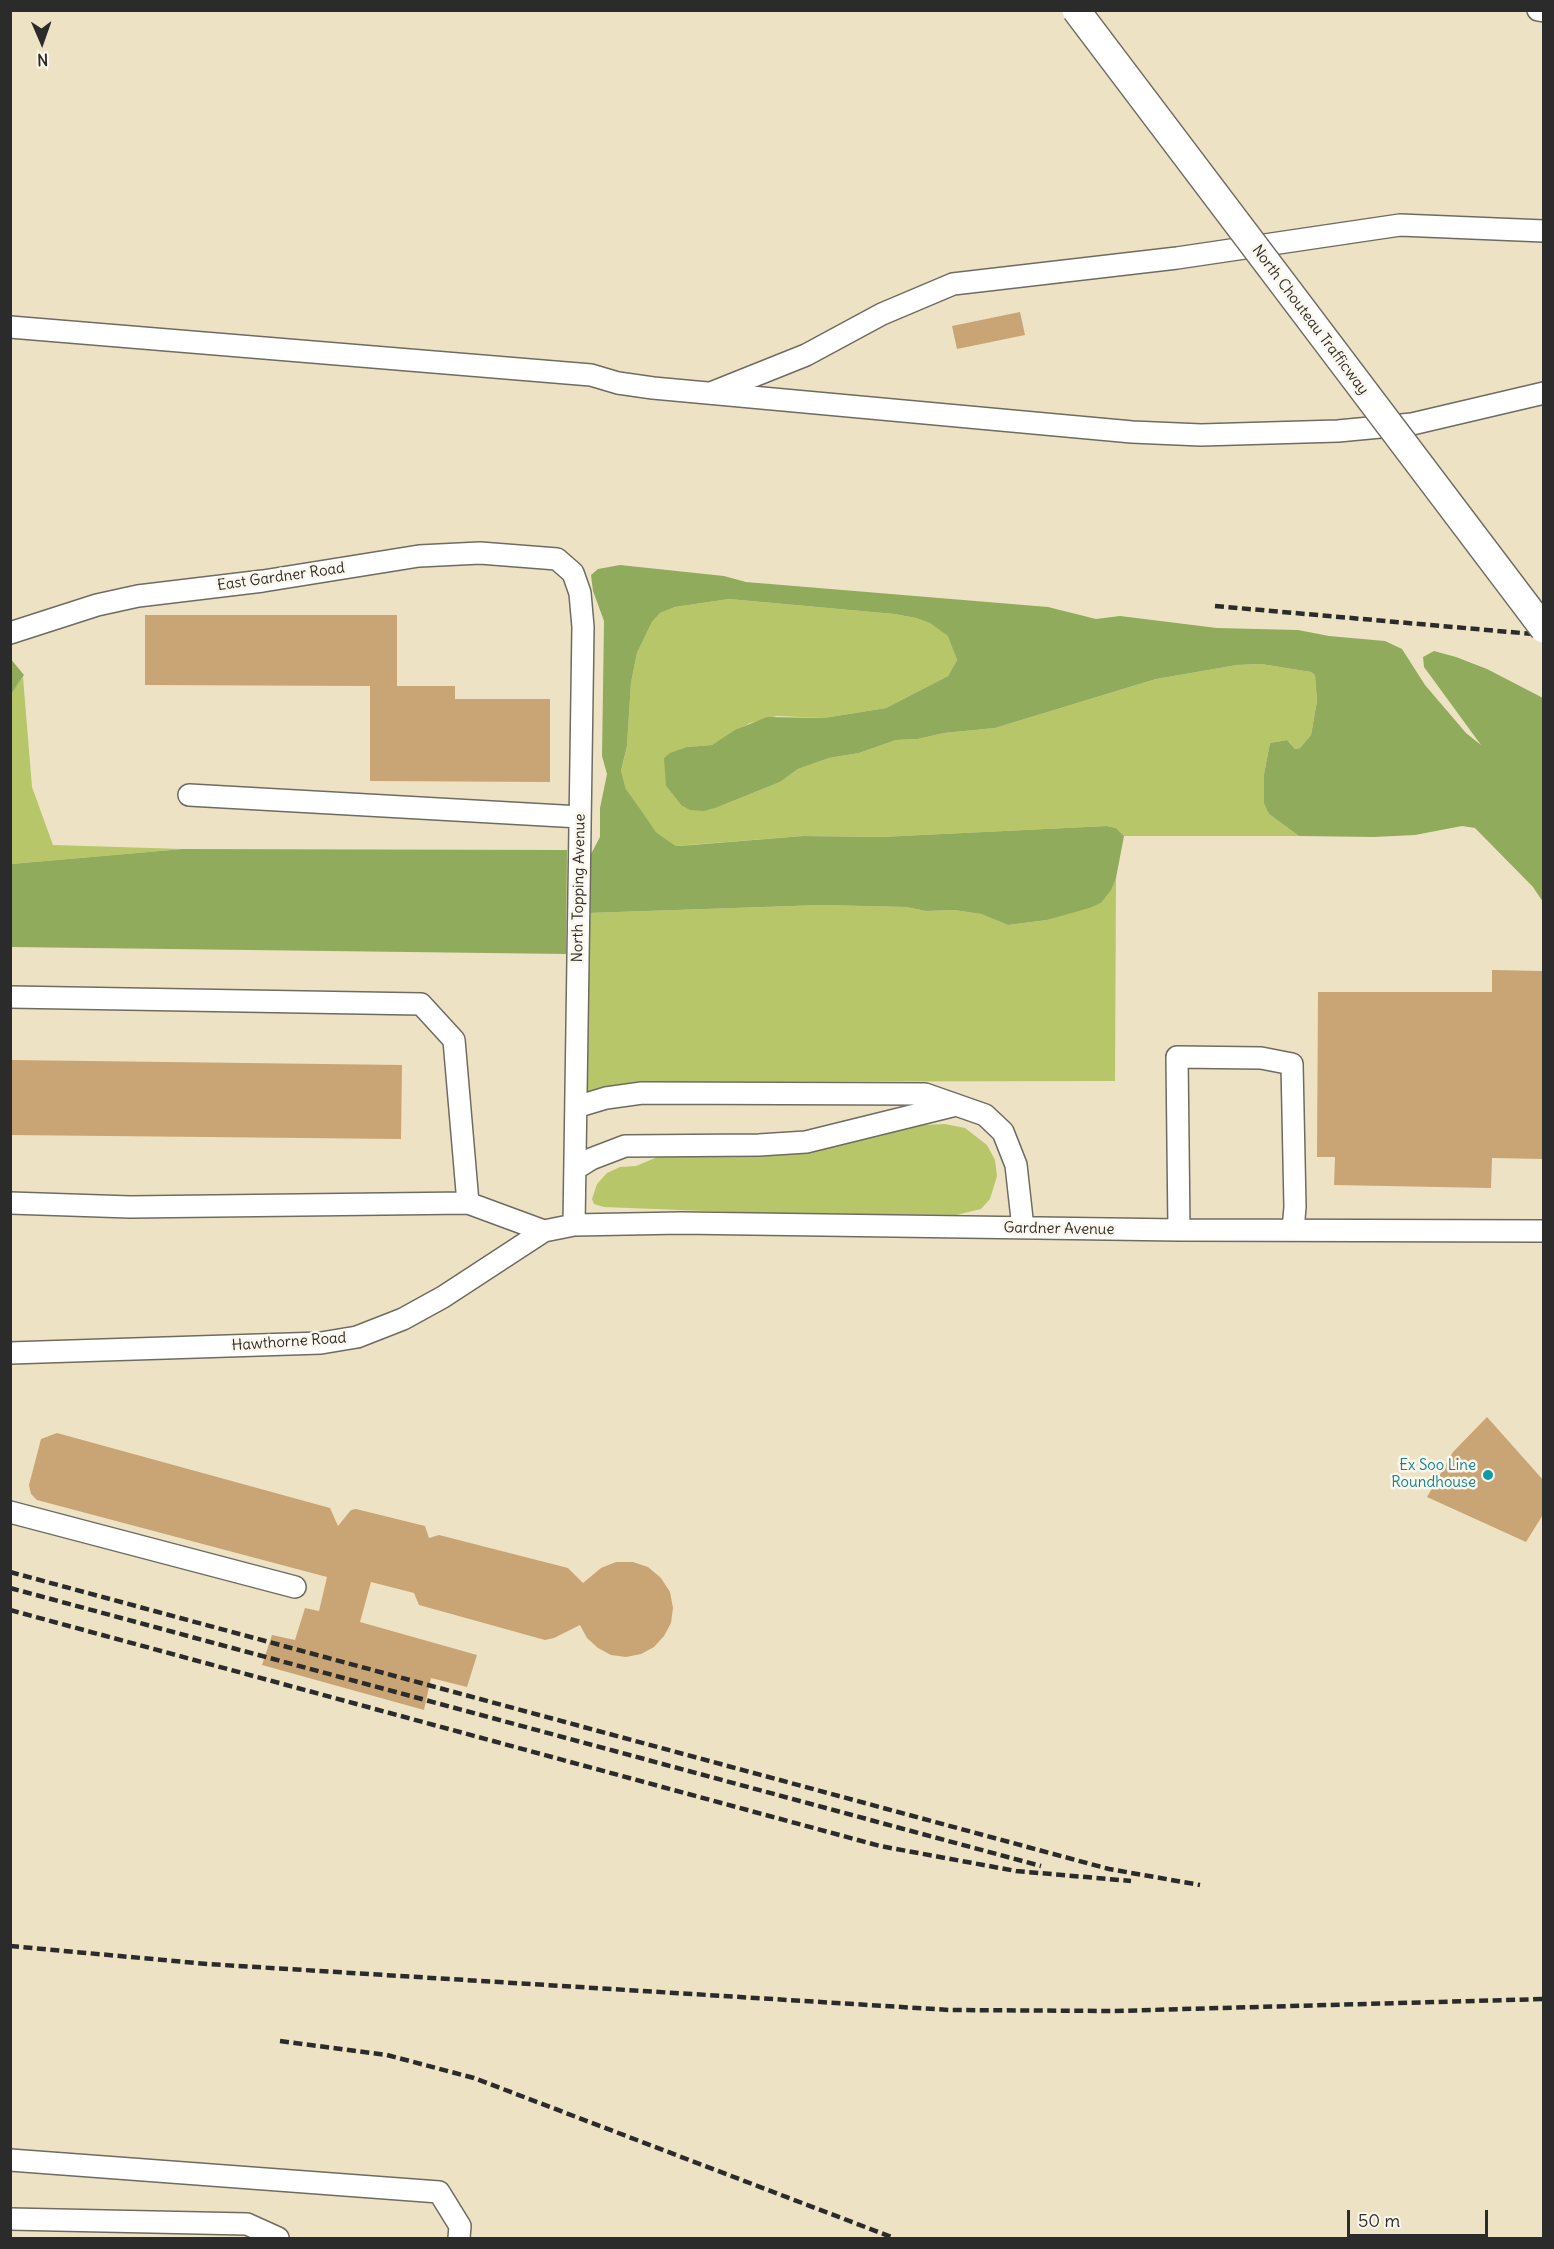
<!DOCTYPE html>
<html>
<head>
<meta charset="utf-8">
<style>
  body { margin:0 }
  #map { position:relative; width:1554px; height:2249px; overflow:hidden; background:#ede3c4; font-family:Delius,sans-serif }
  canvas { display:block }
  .frame { position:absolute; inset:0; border:12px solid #2b2b2b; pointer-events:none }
  .north { position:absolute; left:12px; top:12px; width:60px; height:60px; -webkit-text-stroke:4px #fbf7ec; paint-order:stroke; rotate:178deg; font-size:16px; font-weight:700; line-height:24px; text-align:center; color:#2b2b2b }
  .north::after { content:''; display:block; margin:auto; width:21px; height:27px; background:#2b2b2b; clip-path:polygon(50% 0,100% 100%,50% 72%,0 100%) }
  .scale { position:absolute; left:1347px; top:2210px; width:141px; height:27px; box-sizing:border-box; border:3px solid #2b2b2b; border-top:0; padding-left:8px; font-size:18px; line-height:21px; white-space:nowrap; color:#2b2b2b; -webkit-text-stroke:4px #fbf7ec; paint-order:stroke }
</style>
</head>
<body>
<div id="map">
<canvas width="1554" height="2249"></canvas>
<div class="frame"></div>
<div class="north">N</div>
<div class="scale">50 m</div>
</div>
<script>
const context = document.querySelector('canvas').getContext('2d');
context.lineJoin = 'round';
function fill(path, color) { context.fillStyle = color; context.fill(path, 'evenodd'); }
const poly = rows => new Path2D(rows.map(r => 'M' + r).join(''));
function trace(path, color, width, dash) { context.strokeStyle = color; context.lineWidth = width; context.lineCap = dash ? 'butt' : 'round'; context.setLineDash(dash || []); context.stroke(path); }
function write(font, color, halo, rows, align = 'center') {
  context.font = font + ' Delius,sans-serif'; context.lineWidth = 5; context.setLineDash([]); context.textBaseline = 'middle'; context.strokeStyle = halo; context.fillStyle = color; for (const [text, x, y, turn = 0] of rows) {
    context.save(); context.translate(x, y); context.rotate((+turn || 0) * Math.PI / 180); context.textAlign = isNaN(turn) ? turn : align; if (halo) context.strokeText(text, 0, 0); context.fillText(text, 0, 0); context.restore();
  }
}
fill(poly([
  [729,599,894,614,916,618,931,623,949,636,957,660,948,676,886,708,824,718,777,716,750,723,712,745,687,747,666,786,681,805,718,807,780,782,798,769,829,758,859,753,896,740,918,739,944,733,995,728,1156,679,1237,665,1261,664,1311,672,1315,675,1317,701,1311,735,1300,748,1295,749,1287,740,1270,743,1264,774,1269,814,1299,836,1124,836,1116,828,1107,826,881,837,803,836,676,846,656,832,639,810,626,789,621,772,627,746,631,683,637,653,652,622,660,613,675,607],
  [23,677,32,787,53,845,183,849,11,864,10,694],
  [1116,878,1115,1081,637,1082,585,1092,588,913,822,905,906,907,926,911,954,910,981,914,1008,925,1047,920,1101,903],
  [921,1125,945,1124,965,1128,987,1145,995,1160,997,1176,990,1199,981,1209,956,1215,755,1213,604,1207,594,1204,592,1199,597,1184,607,1173,620,1167,636,1166,660,1156,792,1154]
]), '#b7c669');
fill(poly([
  [620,565,724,576,746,582,1048,607,1096,619,1120,616,1217,628,1298,630,1329,636,1385,641,1402,649,1425,685,1466,733,1481,745,1424,667,1423,657,1434,651,1456,657,1487,669,1543,698,1543,902,1533,887,1475,828,1462,826,1415,835,1374,837,1299,836,1269,814,1264,803,1264,774,1270,743,1287,740,1295,749,1300,748,1311,735,1317,701,1315,675,1311,672,1261,664,1237,665,1156,679,995,728,944,733,918,739,896,740,859,753,829,758,798,769,780,782,718,807,704,811,690,810,681,805,666,786,664,758,670,753,687,747,712,745,735,730,767,717,824,718,886,708,948,676,957,660,948,636,930,623,916,618,894,614,729,599,675,607,660,613,652,622,637,653,631,683,627,746,621,771,626,789,656,832,676,846,692,845,803,836,881,837,1107,826,1116,828,1124,836,1116,878,1111,890,1101,903,1089,908,1047,920,1008,925,981,914,954,910,926,911,906,907,822,905,588,913,591,854,600,837,600,808,607,774,602,756,604,621,593,591,591,575,598,569],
  [10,658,24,675,11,694,10,694],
  [183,849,567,850,566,954,11,947,11,864]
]), '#91ab5d');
fill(poly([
  [1020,312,1025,335,957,349,952,326],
  [145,615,397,615,397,686,455,686,455,699,550,699,550,782,370,781,370,686,145,685],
  [1492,970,1543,971,1544,1159,1492,1158,1491,1188,1334,1185,1335,1157,1317,1157,1318,992,1492,992],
  [10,1060,402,1065,401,1139,10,1135],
  [1487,1417,1544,1481,1544,1513,1526,1542,1427,1497,1453,1452],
  [57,1433,330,1508,338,1526,351,1510,356,1509,425,1526,429,1538,439,1535,568,1568,583,1583,601,1568,616,1562,633,1562,648,1567,661,1578,670,1592,673,1608,671,1623,664,1636,654,1647,641,1654,626,1657,611,1655,598,1648,587,1638,580,1625,554,1638,545,1640,419,1605,414,1593,371,1582,360,1622,477,1655,467,1687,431,1678,424,1710,262,1665,272,1635,295,1640,305,1608,319,1611,327,1577,37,1500,31,1494,29,1485,41,1439]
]), '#c9a474');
const minor = poly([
  [1538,10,1544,11],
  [10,327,591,375,618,383,653,388,1132,432,1201,435,1338,431,1412,424,1544,393],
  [711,393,806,355,882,314,953,284,1177,258,1400,225,1544,231],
  [10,633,97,605,138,596,263,581,419,556,480,553,557,559,573,573,580,593,583,627,574,1225],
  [189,795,580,817],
  [10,997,421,1004,454,1040,468,1203],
  [576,1107,606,1098,642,1093,925,1094,985,1115,1003,1132,1016,1165,1023,1228],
  [575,1169,591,1159,625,1146,759,1145,806,1142,956,1105],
  [10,1203,130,1207,468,1203,544,1231],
  [1179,1230,1177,1057,1261,1058,1292,1064,1295,1207,1293,1230],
  [10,1353,321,1343,357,1337,403,1319,443,1297,544,1231,574,1225,681,1223,1179,1230,1544,1231],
  [10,1512,295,1587],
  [10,2160,439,2192,460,2226,459,2238],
  [10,2219,247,2224,278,2238]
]);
trace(minor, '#6f6b61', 24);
trace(minor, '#fff', 21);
trace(poly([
  [1215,606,1544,635],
  [10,1572,1109,1869,1200,1885],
  [10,1588,1041,1866],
  [10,1610,880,1846,1016,1871,1131,1881],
  [10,1946,207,1964,950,2010,1115,2011,1544,1999],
  [280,2041,387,2055,474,2078,894,2238]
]), '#2b2b2b', 4.5, [9, 4.5]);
const majorBridge = poly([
  [1076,10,1544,629]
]);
trace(majorBridge, '#6f6b61', 30, []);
trace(majorBridge, '#fff', 27);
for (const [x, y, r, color] of [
  [1488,1475,6,"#0f9aa8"]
]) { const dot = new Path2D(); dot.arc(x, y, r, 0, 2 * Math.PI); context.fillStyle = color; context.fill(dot); trace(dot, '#fbf7ec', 2); }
write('15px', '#2b2b2b', '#fbf7ec', [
  ["North Chouteau Trafficway",1310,320,53],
  ["East Gardner Road",281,577,-8],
  ["North Topping Avenue",579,888,-89],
  ["Gardner Avenue",1059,1229,1],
  ["Hawthorne Road",289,1342,-4]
]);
write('15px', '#0d838f', '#fbf7ec', [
  ["Ex Soo Line",1476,1466],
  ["Roundhouse",1476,1483]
], 'right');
</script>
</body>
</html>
